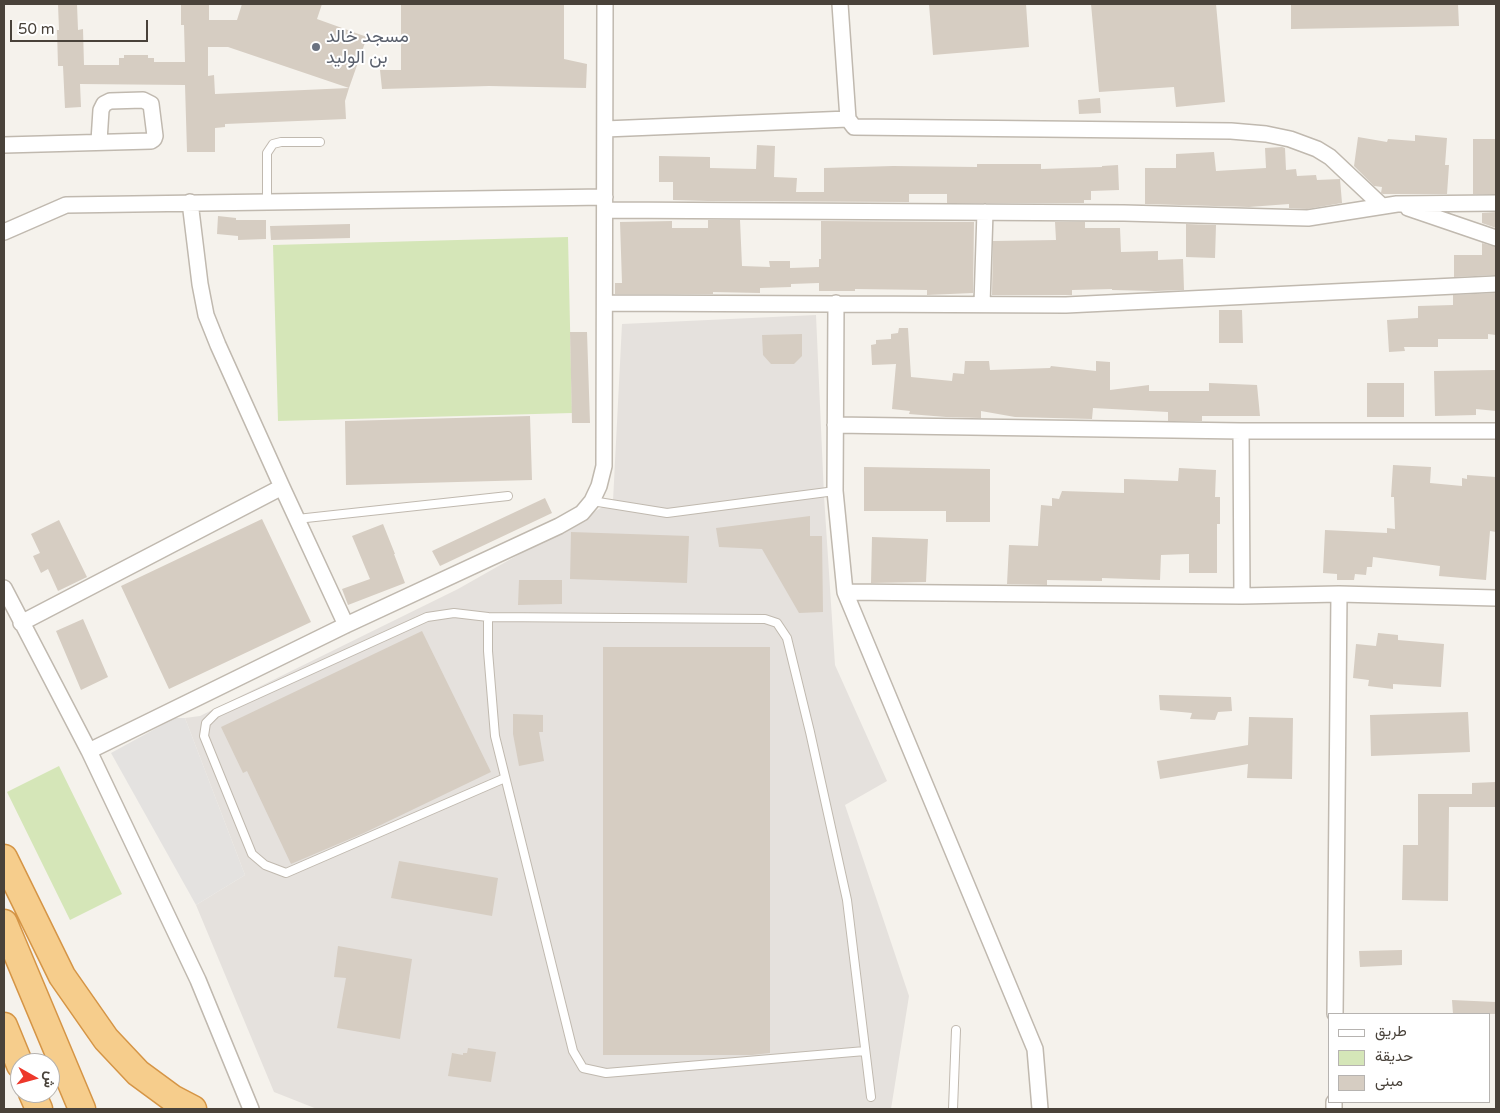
<!DOCTYPE html>
<html>
<head>
<meta charset="utf-8">
<style>
  body { margin:0 }
  #map { position:relative; width:1500px; height:1113px; overflow:hidden; background:#f5f2ec; font-family:"Varela Round",Vazirmatn,sans-serif }
  canvas { display:block }
  .frame { position:absolute; inset:0; border:5px solid #49423a; pointer-events:none }
  .legend { position:absolute; left:1328px; top:1013px; width:162px; height:90px; box-sizing:border-box; background:#fff; border:1px solid #b6b3b0; margin:0; padding:6px 9px; list-style:none; font-size:15px; color:#49423a }
  .legend li { display:flex; align-items:center; gap:10px; height:25px }
  .legend b { width:25px; border:1px solid #b6b3b0 }
  .north { position:absolute; left:10px; top:1053px; width:50px; height:50px; box-sizing:border-box; background:#fff; border:1px solid #b6b3b0; border-radius:50%; rotate:97deg; font-size:14px; font-weight:700; line-height:20px; text-align:center; color:#49423a }
  .north::after { content:''; display:block; margin:auto; width:18px; height:22px; background:#ed382b; clip-path:polygon(50% 0,100% 100%,50% 72%,0 100%) }
  .scale { position:absolute; left:10px; top:20px; width:138px; height:22px; box-sizing:border-box; border:2px solid #49423a; border-top:0; padding-left:6px; font-size:15px; line-height:18px; white-space:nowrap; color:#49423a; -webkit-text-stroke:4px #fff; paint-order:stroke }
</style>
</head>
<body>
<div id="map">
<canvas width="1500" height="1113"></canvas>
<div class="frame"></div>
<ul class="legend">
<li><b style="height:6px;background:#fff"></b>طريق</li>
<li><b style="height:14px;background:#d5e6b8"></b>حديقة</li>
<li><b style="height:14px;background:#d6cdc2"></b>مبنى</li>
</ul>
<div class="north">ش</div>
<div class="scale">50 m</div>
</div>
<script>
const context = document.querySelector('canvas').getContext('2d');
context.lineJoin = 'round';
function fill(path, color) { context.fillStyle = color; context.fill(path, 'evenodd'); }
const poly = rows => new Path2D(rows.map(r => 'M' + r).join(''));
function trace(path, color, width, dash) { context.strokeStyle = color; context.lineWidth = width; context.lineCap = dash ? 'butt' : 'round'; context.setLineDash(dash || []); context.stroke(path); }
function write(font, color, halo, rows, align = 'center') {
  context.font = font + ' "Varela Round",Vazirmatn,sans-serif'; context.lineWidth = 4; context.setLineDash([]); context.textBaseline = 'middle'; context.strokeStyle = halo; context.fillStyle = color; for (const [text, x, y, turn = 0] of rows) {
    context.save(); context.translate(x, y); context.rotate((+turn || 0) * Math.PI / 180); context.textAlign = isNaN(turn) ? turn : align; if (halo) context.strokeText(text, 0, 0); context.fillText(text, 0, 0); context.restore();
  }
}
fill(poly([
  [816,315,824,496,835,665,887,781,845,805,909,996,891,1109,317,1109,274,1092,196,905,245,875,185,718,200,716,458,589,613,501,622,324]
]), '#e5e1dd');
fill(poly([
  [568,237,572,413,278,421,273,245],
  [59,766,122,894,70,920,7,792]
]), '#d5e6b8');
fill(poly([
  [175,718,185,718,245,875,196,905,111,753]
]), '#e4e2e0');
fill(poly([
  [58,4,77,4,78,30,83,29,84,65,119,65,119,58,124,58,124,55,148,55,148,58,154,58,154,62,185,62,184,25,181,25,181,4,209,4,209,20,237,20,242,4,322,4,317,19,367,37,349,88,228,47,208,47,208,76,214,75,215,94,349,88,345,101,346,119,225,124,225,127,215,128,215,152,187,152,185,85,80,84,81,107,65,108,63,66,58,66,57,30,59,30],
  [401,4,564,4,564,59,587,64,586,88,489,86,382,89,380,70,401,70],
  [929,4,1026,4,1029,47,933,55],
  [1091,4,1216,4,1225,102,1176,107,1174,87,1099,92],
  [1291,4,1458,4,1459,26,1291,29],
  [1100,98,1101,113,1079,114,1078,100],
  [1415,135,1447,138,1445,165,1449,165,1447,194,1383,194,1381,193,1382,187,1374,186,1354,166,1358,137,1387,142,1388,139,1415,141],
  [1473,139,1496,139,1496,194,1473,194],
  [757,145,775,146,774,177,797,178,796,192,824,192,824,168,893,166,977,167,977,164,1041,164,1041,169,1102,167,1102,166,1118,165,1119,190,1091,191,1091,200,1084,200,1084,203,947,203,947,194,909,194,909,202,708,201,673,200,673,182,659,182,659,156,710,157,710,168,756,169],
  [1282,147,1285,148,1286,170,1296,169,1297,176,1316,175,1317,180,1340,179,1342,203,1307,209,1289,208,1289,204,1249,207,1145,204,1145,168,1176,168,1176,154,1214,152,1216,171,1266,168,1265,148],
  [1496,212,1496,228,1482,223,1482,213],
  [218,216,236,218,236,220,266,220,266,239,238,240,238,236,217,234],
  [708,220,740,220,742,266,770,267,769,261,790,261,790,268,819,267,819,259,821,259,821,221,974,222,973,293,927,295,927,290,855,289,855,291,819,291,819,283,791,284,791,287,760,288,760,293,713,292,713,294,615,294,615,283,622,283,620,222,672,221,672,228,708,228],
  [1055,222,1085,222,1085,228,1120,228,1121,252,1158,251,1158,260,1183,259,1184,290,1155,291,1112,290,1112,289,1072,290,1072,295,992,295,993,241,1056,240],
  [350,224,350,238,271,240,270,226],
  [1186,224,1216,225,1215,258,1186,257],
  [1482,243,1496,247,1496,275,1454,277,1454,255,1482,255],
  [1496,293,1496,335,1488,334,1488,339,1438,339,1438,347,1404,347,1405,351,1389,352,1387,320,1418,318,1418,306,1453,305,1453,295],
  [1219,310,1242,310,1243,343,1219,343],
  [899,328,908,328,911,377,952,381,953,373,964,374,965,361,989,361,990,370,1050,368,1051,366,1096,371,1096,361,1110,362,1110,390,1149,385,1149,391,1209,391,1209,383,1257,385,1260,416,1202,416,1202,421,1168,421,1168,412,1093,408,1092,419,1015,417,981,411,981,418,946,417,909,414,910,411,892,409,896,364,872,365,871,345,876,344,876,340,891,339,891,334,898,333],
  [570,332,587,332,590,423,572,423],
  [802,334,802,356,794,364,771,364,763,355,762,335],
  [1496,370,1496,411,1476,409,1476,415,1435,416,1434,371],
  [1367,383,1404,383,1404,417,1367,417],
  [530,416,532,480,346,485,345,421],
  [1393,465,1431,467,1430,483,1462,486,1462,478,1467,479,1467,475,1496,477,1496,532,1490,531,1486,580,1439,576,1440,566,1373,557,1372,567,1367,567,1366,575,1355,574,1354,580,1337,580,1337,574,1323,573,1325,530,1387,533,1387,528,1395,529,1394,497,1391,497],
  [864,467,990,469,990,522,946,522,946,511,864,511],
  [1179,468,1216,470,1215,497,1220,497,1220,524,1217,524,1217,573,1189,573,1189,554,1161,555,1160,580,1102,578,1102,581,1047,580,1047,585,1007,584,1009,545,1038,546,1041,505,1052,506,1052,498,1059,499,1062,491,1124,493,1124,479,1178,481],
  [545,498,552,513,440,566,432,551],
  [810,516,810,536,822,536,823,612,799,613,762,549,719,547,716,528],
  [262,519,311,622,169,689,121,586],
  [59,520,87,577,58,591,48,569,41,573,33,556,40,553,31,534],
  [383,524,395,554,394,554,405,583,348,605,342,589,370,579,352,536],
  [571,532,689,536,687,583,570,579],
  [872,537,928,539,926,582,871,583],
  [519,580,562,580,562,604,518,605],
  [83,619,108,677,81,690,56,631],
  [422,631,491,772,364,833,291,864,247,771,243,773,221,727],
  [1378,633,1398,635,1398,640,1444,644,1441,687,1393,684,1393,689,1368,686,1369,680,1353,678,1356,644,1376,646],
  [603,647,770,647,770,1053,752,1055,603,1055],
  [1159,695,1231,697,1232,711,1218,712,1215,720,1190,719,1192,713,1160,710],
  [1468,712,1470,752,1371,756,1370,715],
  [513,714,543,715,543,732,539,732,544,761,519,766,513,734],
  [1249,717,1293,718,1292,779,1247,778,1248,764,1160,779,1157,761,1248,745],
  [1496,782,1496,807,1449,807,1448,901,1402,900,1403,845,1418,845,1418,794,1472,794,1472,783],
  [399,861,498,878,492,916,391,898],
  [338,946,412,959,400,1039,337,1028,346,978,334,977],
  [1402,950,1402,965,1360,967,1359,951],
  [1452,1000,1496,1002,1496,1014,1453,1014],
  [468,1048,496,1052,491,1082,448,1076,452,1053,463,1055,463,1053,467,1053]
]), '#d6cdc2');
const service = poly([
  [267,201,267,153,273,144,281,142,320,142],
  [592,501,667,513,835,491],
  [297,519,508,496],
  [488,617,454,613,427,617,216,713,206,723,204,736,252,854,265,865,286,873,505,778],
  [865,1051,606,1073,583,1068,573,1051,495,736,488,651,488,617,765,619,777,623,787,638,810,732,847,900,871,1097],
  [953,1109,956,1030]
]);
const minor = poly([
  [840,4,848,119,854,127,1231,131,1266,134,1290,139,1317,149,1330,157,1382,206],
  [605,129,848,119],
  [4,145,151,141,154,139,155,136,151,104,143,100,110,101,104,104,101,110,99,141],
  [190,202,200,284,206,315,218,345,282,487,346,625],
  [1408,208,1496,238],
  [605,210,1124,213,1308,218,1397,204,1496,203],
  [4,232,66,205,605,197],
  [605,303,1066,305,1496,284],
  [836,303,835,491,845,592,1035,1049,1040,1109],
  [982,304,985,212],
  [835,425,1241,431,1496,431],
  [1241,431,1242,596],
  [4,588,89,751,198,980,251,1109],
  [845,592,1242,596,1339,594,1496,598],
  [21,623,282,487],
  [89,751,346,625,559,526,582,513,592,501,599,486,604,466,605,4],
  [1335,1014,1339,594],
  [1334,1109,1334,1102]
]);
const trunk = poly([
  [4,858,62,976,106,1039,138,1073,172,1098,193,1109],
  [4,923,82,1109],
  [4,1026,20,1065],
  [32,1093,39,1109]
]);
trace(service, '#c0b9af', 10);
trace(minor, '#c0b9af', 18);
trace(trunk, '#d59546', 29);
trace(service, '#fff', 8);
trace(minor, '#fff', 15);
trace(trunk, '#f6cd8c', 26);
for (const [x, y, r, color] of [
  [316,47,5,"#6b7280"]
]) { const dot = new Path2D(); dot.arc(x, y, r, 0, 2 * Math.PI); context.fillStyle = color; context.fill(dot); trace(dot, '#fff', 2); }
write('18px', '#5b616d', '#fff', [
  ["مسجد خالد",326,37],
  ["بن الوليد",326,58]
], 'left');
</script>
</body>
</html>
